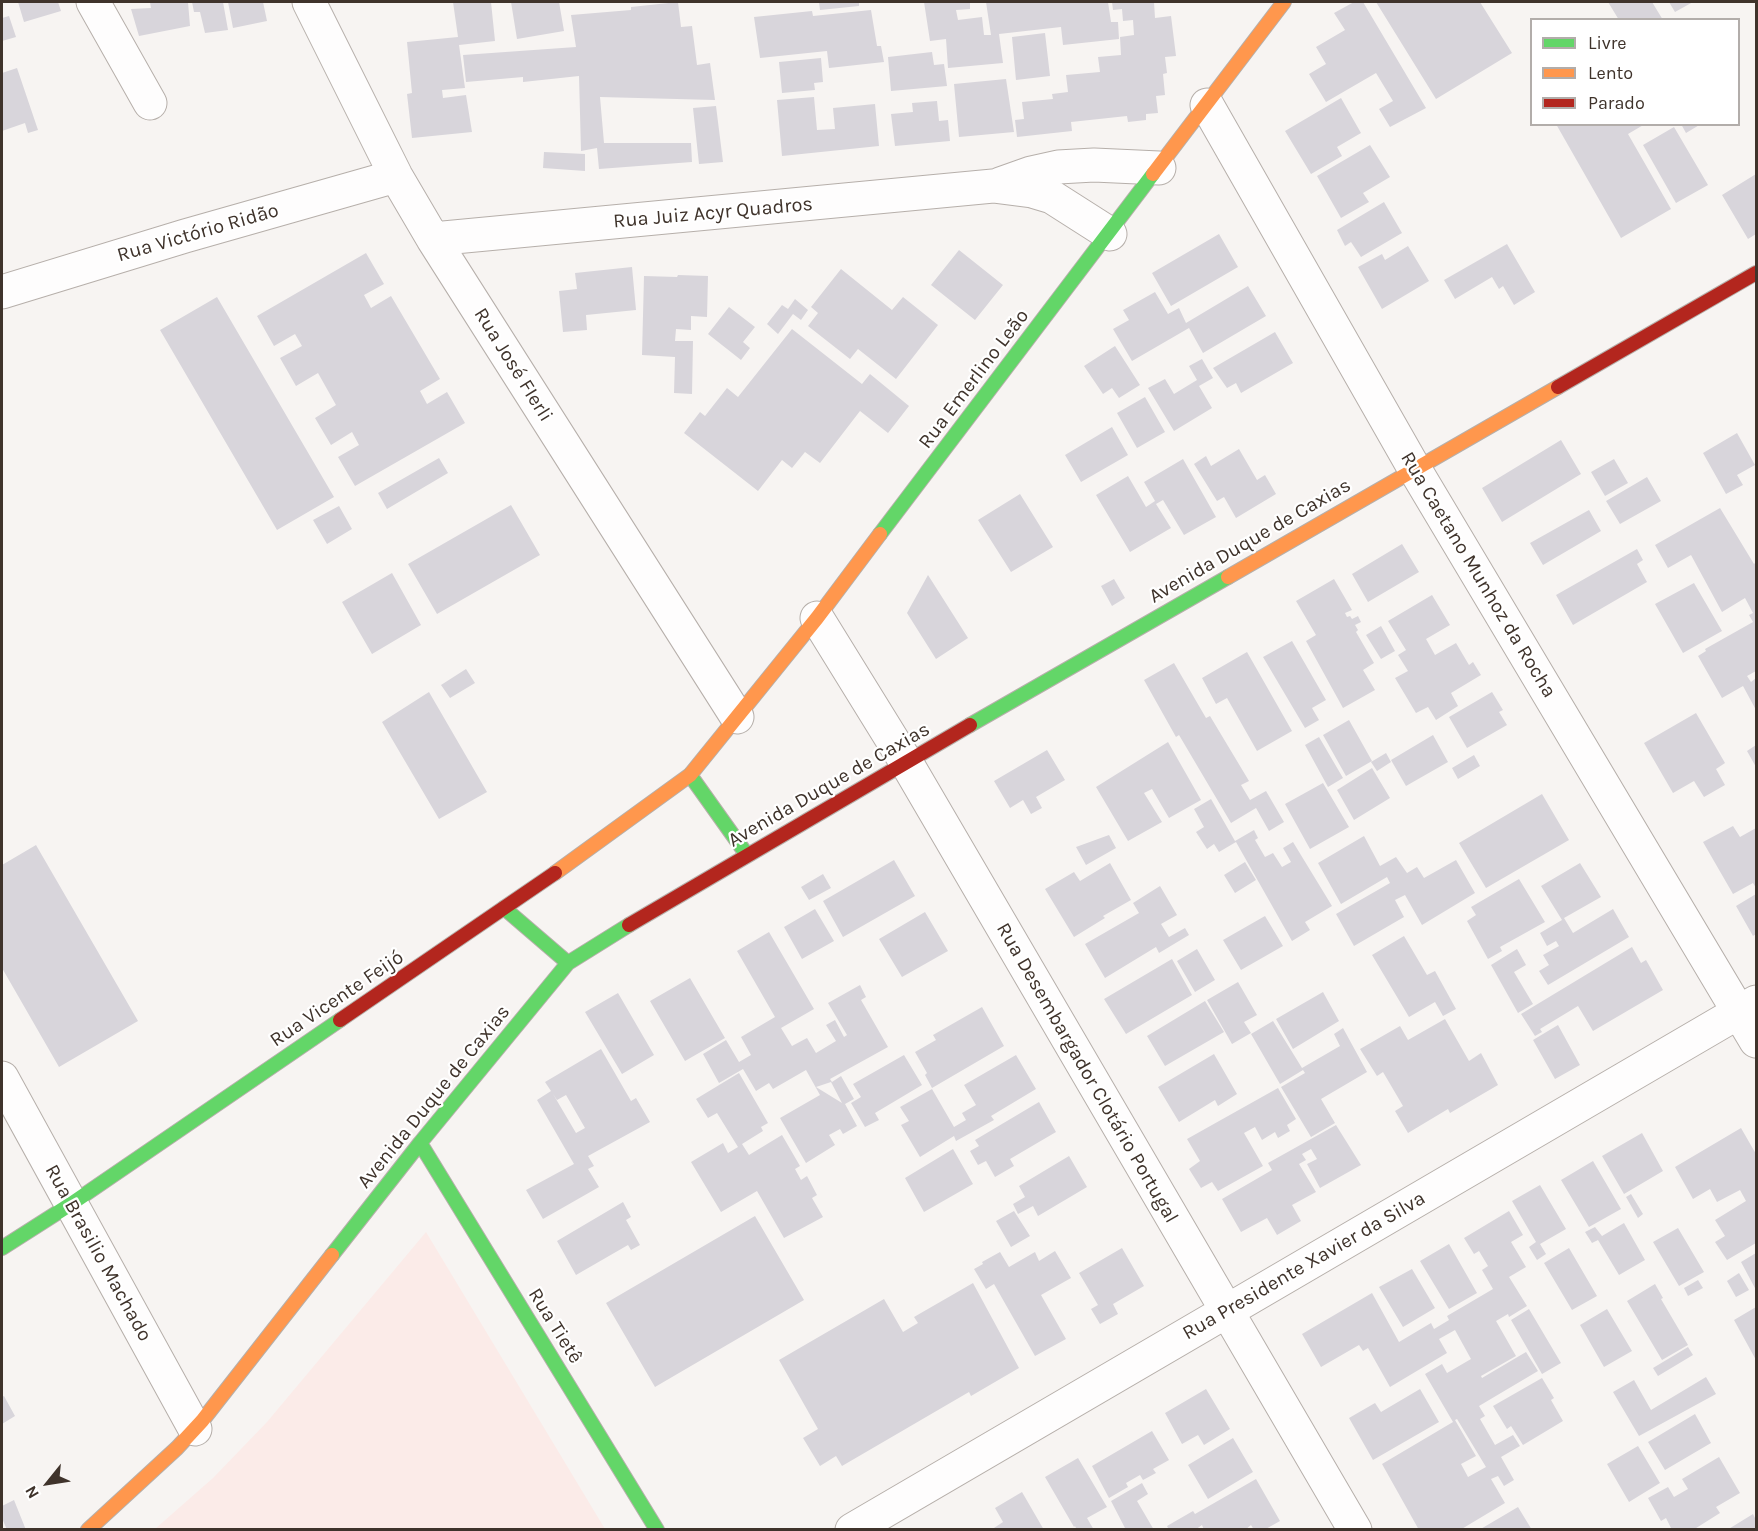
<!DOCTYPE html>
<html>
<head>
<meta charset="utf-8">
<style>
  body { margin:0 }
  #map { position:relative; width:1758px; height:1531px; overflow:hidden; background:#f7f4f2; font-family:Karla,sans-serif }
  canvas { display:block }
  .frame { position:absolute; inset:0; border:3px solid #3f332b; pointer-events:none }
  .legend { position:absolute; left:1530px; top:18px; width:210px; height:108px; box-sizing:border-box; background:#fff; border:2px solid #b2adaa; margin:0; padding:8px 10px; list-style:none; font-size:18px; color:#3f332b }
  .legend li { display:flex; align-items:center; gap:12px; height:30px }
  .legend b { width:30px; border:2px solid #b2adaa }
  .north { position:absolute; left:18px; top:1453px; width:60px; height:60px; -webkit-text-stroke:4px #fff; paint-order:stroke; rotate:240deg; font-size:16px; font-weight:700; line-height:24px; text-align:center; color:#3f332b }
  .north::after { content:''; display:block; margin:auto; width:21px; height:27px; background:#3f332b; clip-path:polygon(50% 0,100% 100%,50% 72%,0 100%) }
</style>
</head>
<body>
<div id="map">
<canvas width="1758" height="1531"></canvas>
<div class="frame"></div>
<ul class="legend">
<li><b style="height:8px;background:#63d668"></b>Livre</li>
<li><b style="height:8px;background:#ff974d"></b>Lento</li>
<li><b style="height:8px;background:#b3261e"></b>Parado</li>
</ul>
<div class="north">N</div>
</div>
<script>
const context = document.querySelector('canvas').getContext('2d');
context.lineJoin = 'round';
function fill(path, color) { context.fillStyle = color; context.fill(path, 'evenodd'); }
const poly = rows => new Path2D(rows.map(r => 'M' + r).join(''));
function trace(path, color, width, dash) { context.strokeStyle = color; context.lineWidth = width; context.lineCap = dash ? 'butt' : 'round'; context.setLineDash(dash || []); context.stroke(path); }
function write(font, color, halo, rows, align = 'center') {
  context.font = font + ' Karla,sans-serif'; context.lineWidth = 4.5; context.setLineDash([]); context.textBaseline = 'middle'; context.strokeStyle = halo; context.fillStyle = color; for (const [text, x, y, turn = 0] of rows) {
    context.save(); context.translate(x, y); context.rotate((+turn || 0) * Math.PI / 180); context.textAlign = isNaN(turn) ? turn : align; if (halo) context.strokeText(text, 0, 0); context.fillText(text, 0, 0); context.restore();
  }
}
fill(poly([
  [426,1232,605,1529,155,1529,213,1478,267,1422]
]), '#fbebe8');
fill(poly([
  [18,2,58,2,61,11,24,22],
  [150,2,188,2,190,26,139,36,131,9,151,8],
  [192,2,223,2,228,30,205,33,200,12,194,12],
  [228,2,263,2,267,21,233,28],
  [453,2,491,2,495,41,459,45,465,88,442,90,443,98,466,95,472,132,412,138,407,94,412,93,407,42,458,37],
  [511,2,559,2,564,31,517,39],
  [678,2,681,27,692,26,697,65,710,63,715,100,600,97,604,143,691,143,692,162,599,169,597,148,581,151,579,76,523,82,523,77,466,82,463,55,576,47,571,15,631,10,631,7],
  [819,2,859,2,859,6,820,10],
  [924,2,970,2,970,9,956,10,958,20,982,17,984,35,991,35,986,2,1108,2,1111,22,1118,22,1119,39,1063,45,1061,27,999,34,1003,63,948,68,946,39,930,41],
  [1112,2,1154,2,1155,18,1171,16,1176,56,1165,57,1167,73,1163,74,1165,95,1156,96,1158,113,1146,114,1146,120,1128,122,1127,116,1071,122,1072,131,1017,137,1015,120,1024,119,1022,102,1053,99,1052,94,1068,92,1066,75,1100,72,1098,57,1121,55,1120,37,1134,35,1133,20,1123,21,1122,9,1113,10],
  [1354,2,1363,2,1426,108,1390,127,1379,109,1393,101,1376,73,1326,102,1309,74,1326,64,1316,47,1345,30,1334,13],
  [1376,2,1480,2,1512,53,1436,99],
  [1608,2,1652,2,1663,20,1619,20],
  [1669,2,1693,2,1675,12],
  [871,10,877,46,881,46,884,62,829,68,827,51,760,58,754,17,812,11,813,16],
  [9,16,16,37,2,41,2,18],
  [1045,33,1050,76,1016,80,1012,37],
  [932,52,934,65,944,64,947,86,891,91,888,57],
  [821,58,823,82,814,83,815,90,782,93,779,62],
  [17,68,38,130,28,133,25,123,2,131,2,73],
  [1006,79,1014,132,959,137,954,84],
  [814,97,817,130,835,129,833,108,875,104,879,146,782,156,777,100],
  [1341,98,1361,133,1337,147,1342,156,1311,174,1285,131],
  [937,101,939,121,948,120,950,141,895,146,891,114,913,112,912,103],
  [716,106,723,162,699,164,693,108],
  [1556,124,1645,124,1628,134,1671,209,1621,238],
  [1681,124,1701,124,1686,133],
  [1674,127,1708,185,1676,203,1643,145],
  [1370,145,1390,177,1363,193,1369,202,1341,218,1317,176],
  [544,152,585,154,585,171,543,168],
  [1756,174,1756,234,1748,239,1722,195],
  [1384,202,1402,233,1361,257,1351,242,1345,246,1337,230],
  [1219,234,1238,267,1171,306,1152,273],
  [1507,244,1535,292,1514,305,1503,286,1499,289,1492,277,1455,299,1444,280],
  [1408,246,1429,281,1382,309,1358,267,1382,254,1385,260],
  [959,250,1003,285,975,320,931,285],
  [366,253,384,284,364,295,371,308,391,296,440,379,420,391,427,404,447,392,465,423,355,486,338,457,359,445,352,432,331,445,315,418,336,405,318,373,296,386,280,358,302,346,295,334,274,346,257,316],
  [632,267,636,310,586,315,587,330,563,332,559,291,577,289,575,273],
  [841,269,892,310,903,297,938,325,896,379,858,349,850,359,808,326,818,313,811,307],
  [678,275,708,276,707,317,691,316,691,330,676,329,675,341,693,341,692,394,674,393,675,357,642,355,644,276,677,277],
  [1248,286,1266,316,1203,353,1189,328,1132,361,1113,329,1129,320,1123,310,1155,292,1168,314,1179,308,1186,323],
  [217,297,334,497,277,530,160,330],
  [795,299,808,310,801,320,793,314,778,334,767,324,782,305,788,309],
  [729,307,755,327,743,342,750,348,741,360,708,334],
  [792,329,862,384,870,374,909,406,888,433,860,411,820,463,805,452,792,468,782,460,758,491,684,433,700,412,705,416,727,388,738,397],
  [1275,332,1293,363,1241,393,1236,383,1227,388,1213,368],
  [1115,346,1140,385,1119,398,1112,388,1103,394,1084,366],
  [1202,359,1213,378,1199,386,1212,408,1174,431,1148,388,1165,379,1174,394,1197,380,1189,366],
  [1145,397,1165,432,1137,448,1117,413],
  [1112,427,1128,455,1081,482,1065,455],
  [1737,433,1755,465,1737,475,1743,485,1726,494,1703,453],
  [1561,440,1581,474,1502,522,1482,488],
  [1239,449,1257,480,1265,475,1276,494,1236,518,1224,497,1217,501,1194,464,1206,456,1211,466],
  [439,458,448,473,387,509,378,493],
  [1183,459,1216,517,1184,535,1163,500,1156,504,1171,528,1130,552,1096,495,1128,476,1146,507,1155,501,1144,482],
  [1614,459,1628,483,1605,496,1591,472],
  [1647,477,1661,501,1620,524,1606,501],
  [1020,494,1053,547,1011,572,978,520],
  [511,505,540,555,437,614,408,564],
  [339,506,352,529,327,544,313,520],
  [1720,508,1754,564,1756,562,1756,671,1747,676,1751,682,1756,678,1756,710,1743,686,1722,698,1698,656,1706,651,1705,649,1753,622,1749,615,1753,613,1745,598,1722,612,1691,555,1668,568,1655,545],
  [1589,510,1601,531,1543,565,1530,543],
  [1402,544,1419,572,1368,602,1352,574],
  [1637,549,1643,560,1637,564,1647,582,1573,625,1556,595],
  [392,573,421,625,372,654,342,602],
  [928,575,968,638,936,659,907,613],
  [1114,579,1125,598,1112,606,1101,586],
  [1334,579,1352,610,1345,613,1347,617,1350,616,1352,619,1358,616,1361,622,1355,625,1358,630,1356,632,1374,663,1363,670,1375,690,1343,708,1306,641,1316,635,1296,601],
  [1694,583,1722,631,1683,653,1655,604],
  [1432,595,1450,625,1426,639,1435,655,1456,643,1469,665,1473,662,1481,675,1451,693,1458,706,1436,720,1428,707,1416,713,1395,678,1408,671,1398,655,1406,650,1388,621],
  [1381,626,1395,651,1381,659,1366,635],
  [1292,641,1326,700,1312,708,1319,720,1305,728,1263,657],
  [1247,652,1292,731,1257,751,1227,698,1216,704,1202,678],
  [1174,663,1206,718,1210,716,1249,781,1241,785,1250,800,1266,791,1284,822,1269,831,1256,808,1231,823,1179,735,1176,737,1144,680],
  [466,669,475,683,450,698,441,685],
  [429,692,487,792,439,819,382,722],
  [1492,692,1503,710,1499,712,1507,725,1467,748,1449,717],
  [1696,713,1725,763,1716,769,1725,785,1704,797,1694,781,1673,793,1644,743],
  [1349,720,1372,761,1346,776,1323,735],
  [1433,735,1448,762,1406,786,1391,760],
  [1319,737,1343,778,1328,787,1305,745],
  [1168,742,1201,800,1169,818,1152,789,1144,793,1162,822,1128,841,1096,787],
  [1756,745,1756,767,1747,751],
  [1047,750,1065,780,1036,797,1042,808,1031,814,1023,800,1010,808,994,781],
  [1386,753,1391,762,1377,771,1371,762],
  [1474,755,1480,766,1458,779,1452,768],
  [1372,768,1390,798,1354,820,1337,790],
  [1323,783,1349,827,1310,849,1285,804],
  [1542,794,1569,840,1486,888,1459,843],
  [1211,799,1235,841,1254,830,1258,838,1255,840,1265,857,1273,853,1282,867,1291,862,1283,848,1293,842,1332,906,1305,922,1310,930,1292,941,1236,842,1219,852,1214,844,1207,849,1196,832,1204,827,1194,809],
  [1733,826,1740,837,1756,828,1756,888,1753,883,1733,894,1703,842],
  [1109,835,1116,848,1086,865,1076,847],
  [1364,836,1380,866,1396,857,1407,873,1417,867,1424,878,1456,860,1475,893,1422,925,1405,895,1395,900,1404,917,1354,946,1336,914,1390,883,1387,877,1341,904,1318,863],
  [36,845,138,1021,59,1067,2,968,2,865],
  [894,860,915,896,843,937,823,901],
  [1245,862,1256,880,1235,893,1224,875],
  [1110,863,1131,900,1103,916,1105,918,1074,937,1045,889,1074,872,1080,881],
  [1580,863,1601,897,1564,918,1573,933,1613,909,1629,937,1548,985,1539,971,1549,965,1543,955,1559,946,1556,941,1547,946,1540,933,1562,920,1541,886],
  [823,874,831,888,809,900,801,887],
  [1519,879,1545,922,1500,947,1502,951,1488,959,1467,921,1476,915,1471,907],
  [1160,886,1177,915,1161,924,1169,937,1185,928,1189,935,1159,953,1156,947,1105,978,1085,944,1139,913,1133,903],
  [1756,894,1756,934,1753,936,1736,906],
  [815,909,834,941,802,959,784,927],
  [925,912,948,951,902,977,879,939],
  [1265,916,1283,946,1241,970,1223,940],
  [769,932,814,1009,781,1028,792,1046,807,1038,816,1053,836,1041,826,1025,835,1020,844,1037,847,1035,828,1003,860,985,866,997,861,1000,888,1047,830,1079,832,1082,841,1076,854,1099,845,1104,857,1126,843,1134,840,1129,829,1135,835,1145,806,1163,780,1118,820,1095,806,1070,773,1089,769,1083,756,1091,743,1069,719,1083,703,1054,726,1040,739,1062,751,1055,741,1037,775,1017,737,951],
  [831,1082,842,1103,816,1087],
  [1404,936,1427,975,1435,971,1456,1009,1443,1016,1435,1002,1409,1017,1372,955],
  [1632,947,1641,963,1646,960,1663,990,1593,1031,1578,1006,1540,1029,1542,1032,1535,1036,1521,1014],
  [1197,949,1215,980,1195,992,1177,961],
  [1517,949,1526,965,1514,972,1533,1004,1518,1013,1491,965],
  [1172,959,1192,995,1126,1034,1104,999],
  [690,978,725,1038,685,1061,650,1001],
  [1238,982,1257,1015,1244,1022,1251,1033,1232,1044,1207,1000],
  [1323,992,1339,1021,1293,1049,1276,1019],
  [618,993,654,1055,622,1074,585,1012],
  [1205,1001,1224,1032,1165,1066,1147,1036],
  [982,1007,1004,1046,932,1088,925,1075,927,1073,915,1052,936,1040,933,1035],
  [1445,1019,1469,1061,1481,1053,1498,1085,1450,1113,1448,1109,1408,1133,1395,1111,1403,1106,1383,1072,1377,1076,1360,1049,1400,1026,1408,1040],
  [1273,1021,1302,1068,1340,1046,1334,1034,1343,1028,1367,1072,1321,1099,1335,1123,1311,1137,1281,1087,1305,1073,1303,1070,1280,1084,1251,1034],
  [1558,1025,1580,1065,1555,1079,1533,1040],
  [601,1049,631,1101,636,1098,650,1122,588,1156,594,1166,588,1169,599,1187,543,1219,526,1190,574,1164,537,1100,551,1091,545,1082],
  [553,1094,557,1100,566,1095,585,1128,576,1133],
  [1214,1054,1237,1094,1218,1106,1215,1100,1179,1122,1158,1087],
  [904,1055,922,1085,875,1113,879,1120,865,1127,851,1103,861,1097,853,1084],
  [1016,1055,1036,1089,991,1116,994,1120,956,1141,954,1136,920,1157,901,1125,909,1121,900,1107,932,1089,954,1127,966,1120,962,1113,976,1105,964,1085],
  [739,1073,768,1123,761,1127,763,1131,742,1144,749,1155,782,1135,800,1166,795,1169,801,1180,807,1176,817,1195,812,1198,823,1217,784,1238,757,1191,721,1212,691,1162,723,1143,728,1153,738,1147,717,1113,708,1118,696,1099],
  [1278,1088,1296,1119,1287,1125,1290,1131,1278,1138,1275,1132,1262,1140,1255,1127,1244,1133,1263,1166,1218,1191,1212,1182,1201,1188,1189,1169,1200,1161,1187,1139],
  [1039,1102,1056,1132,1010,1159,1014,1166,995,1177,986,1161,978,1165,970,1151,979,1146,975,1140],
  [1336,1125,1361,1165,1320,1188,1307,1164,1317,1159,1311,1149,1302,1154,1306,1160,1299,1164,1316,1192,1292,1205,1301,1221,1277,1235,1267,1218,1241,1232,1222,1199,1272,1170,1268,1163],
  [1741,1128,1756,1154,1756,1243,1727,1260,1715,1242,1725,1236,1715,1220,1746,1201,1740,1190,1717,1202,1710,1189,1693,1199,1675,1167],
  [1642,1133,1663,1171,1624,1194,1602,1156],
  [953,1149,973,1184,924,1212,905,1178],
  [1069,1156,1087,1187,1038,1216,1033,1206,1018,1214,1013,1204,1025,1197,1019,1186],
  [1593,1161,1621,1209,1589,1227,1561,1180],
  [1540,1185,1566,1229,1540,1244,1546,1254,1537,1260,1529,1247,1536,1242,1512,1201],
  [1631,1194,1643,1214,1638,1218,1626,1197],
  [623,1202,631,1217,626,1220,640,1245,631,1250,628,1245,576,1275,557,1241],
  [1014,1211,1030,1236,1011,1247,996,1221],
  [1509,1211,1523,1235,1511,1242,1526,1267,1509,1277,1527,1306,1509,1317,1508,1314,1496,1321,1516,1356,1481,1376,1482,1378,1526,1352,1538,1371,1479,1406,1485,1416,1480,1419,1495,1445,1513,1435,1520,1446,1501,1457,1514,1480,1504,1486,1498,1476,1491,1479,1505,1503,1460,1530,1419,1530,1382,1464,1453,1422,1425,1374,1442,1364,1447,1373,1471,1359,1455,1330,1439,1339,1447,1353,1390,1387,1368,1348,1363,1351,1359,1345,1321,1367,1302,1334,1372,1293,1399,1342,1431,1323,1434,1329,1449,1320,1447,1316,1493,1289,1482,1270,1488,1266,1479,1251,1474,1254,1464,1238],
  [1457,1419,1486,1467,1468,1477,1461,1464,1476,1456,1455,1420],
  [755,1216,804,1300,655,1387,606,1303],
  [1624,1223,1645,1260,1619,1275,1598,1240,1592,1243,1585,1232,1595,1227,1602,1236],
  [1678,1228,1704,1272,1679,1286,1653,1242],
  [1449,1244,1477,1293,1449,1309,1420,1261],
  [1122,1248,1144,1286,1113,1304,1118,1314,1100,1324,1091,1309,1098,1305,1079,1273],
  [1569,1248,1597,1296,1572,1310,1544,1263],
  [1055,1251,1071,1278,1041,1295,1066,1339,1035,1356,994,1284,986,1289,974,1269,983,1264,982,1262,1000,1252,1009,1267,1035,1252,1039,1261],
  [1756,1253,1756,1290,1741,1262],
  [1412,1269,1435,1308,1403,1327,1379,1287],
  [1739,1273,1749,1290,1736,1297,1727,1281],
  [1698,1280,1703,1288,1688,1296,1684,1288],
  [973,1283,1019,1368,971,1396,969,1392,842,1466,836,1456,820,1466,803,1438,818,1429,779,1360,884,1299,903,1332,918,1323,914,1317],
  [1655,1284,1663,1298,1661,1299,1688,1345,1662,1360,1627,1301],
  [1756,1307,1756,1360,1734,1320],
  [1529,1309,1561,1363,1542,1374,1511,1320],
  [1607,1309,1632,1351,1604,1367,1580,1325],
  [1688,1347,1693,1355,1658,1376,1653,1368],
  [1706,1377,1716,1394,1639,1436,1613,1392,1634,1380,1651,1410],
  [1542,1378,1554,1398,1551,1400,1563,1421,1523,1445,1511,1426,1507,1429,1493,1406],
  [1206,1389,1230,1429,1204,1445,1198,1435,1182,1444,1165,1413],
  [1420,1389,1439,1422,1373,1460,1349,1418,1375,1403,1381,1412],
  [4,1396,15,1416,2,1424,2,1397],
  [1695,1414,1711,1443,1665,1470,1648,1442],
  [1152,1431,1169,1460,1153,1469,1156,1473,1143,1480,1140,1475,1126,1483,1128,1487,1109,1498,1092,1466],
  [1233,1438,1253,1472,1208,1499,1188,1465],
  [1638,1446,1660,1483,1629,1502,1607,1464],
  [1719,1457,1740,1493,1716,1507,1720,1513,1693,1530,1672,1530,1666,1518,1661,1521,1648,1498,1668,1487,1674,1497,1688,1489,1682,1479],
  [1078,1458,1107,1507,1087,1518,1094,1530,1077,1530,1075,1526,1074,1527,1045,1477],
  [1256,1479,1280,1521,1264,1530,1254,1530,1251,1525,1245,1530,1204,1530,1202,1525,1195,1530,1181,1528,1169,1530,1167,1526,1193,1511,1195,1514],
  [1142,1483,1148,1494,1137,1501,1154,1530,1126,1530,1111,1501],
  [1022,1492,1044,1530,991,1530,1003,1522,995,1508],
  [14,1500,26,1530,7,1530,2,1518,2,1506],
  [1518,1507,1532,1530,1479,1530],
  [1753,1514,1756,1520,1756,1530,1727,1530]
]), '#d8d5db');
const street = poly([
  [93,2,150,103],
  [309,2,396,176,433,239,737,717],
  [1207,105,1414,468,1756,1041],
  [1000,184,1031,173,1058,167,1094,165,1159,168],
  [433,239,993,186,1032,191,1052,197,1110,234],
  [2,292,185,236,396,176],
  [817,618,906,762,1355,1530],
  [2,1078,195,1429],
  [852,1530,1756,1002]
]);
const fast = poly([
  [880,534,1153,174],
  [970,725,1228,577],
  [690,775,747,855],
  [504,908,568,963],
  [420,1143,657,1530],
  [2,1248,71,1204,340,1020],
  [332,1255,420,1143,568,963,629,925]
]);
const slow = poly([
  [1153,174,1284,2],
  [1228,577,1558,387],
  [555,873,690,775,817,618,880,534],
  [88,1530,177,1448,202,1421,332,1255]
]);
const jam = poly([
  [1558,387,1756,273],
  [629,925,970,725],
  [340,1020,555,873]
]);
trace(street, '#b6afaa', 35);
trace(fast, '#b6afaa', 16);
trace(slow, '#b6afaa', 16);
trace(jam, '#b6afaa', 16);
trace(street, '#fefdfd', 33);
trace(fast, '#63d668', 14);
trace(slow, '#ff974d', 14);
trace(jam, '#b3261e', 14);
write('20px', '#3f332b', '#fff', [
  ["Rua Juiz Acyr Quadros",713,213,-5],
  ["Rua Victório Ridão",198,233,-16],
  ["Rua José FIerli",513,365,58],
  ["Rua Emerlino Leão",974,379,-53],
  ["Avenida Duque de Caxias",1250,541,-30],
  ["Rua Caetano Munhoz da Rocha",1478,575,59],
  ["Avenida Duque de Caxias",829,785,-30],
  ["Rua Vicente Feijó",337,999,-34],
  ["Rua Desembargador Clotário Portugal",1087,1073,60],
  ["Avenida Duque de Caxias",434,1097,-51],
  ["Rua Brasilio Machado",98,1253,61],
  ["Rua Presidente Xavier da Silva",1304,1266,-30],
  ["Rua Tietê",555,1326,58]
]);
</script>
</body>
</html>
